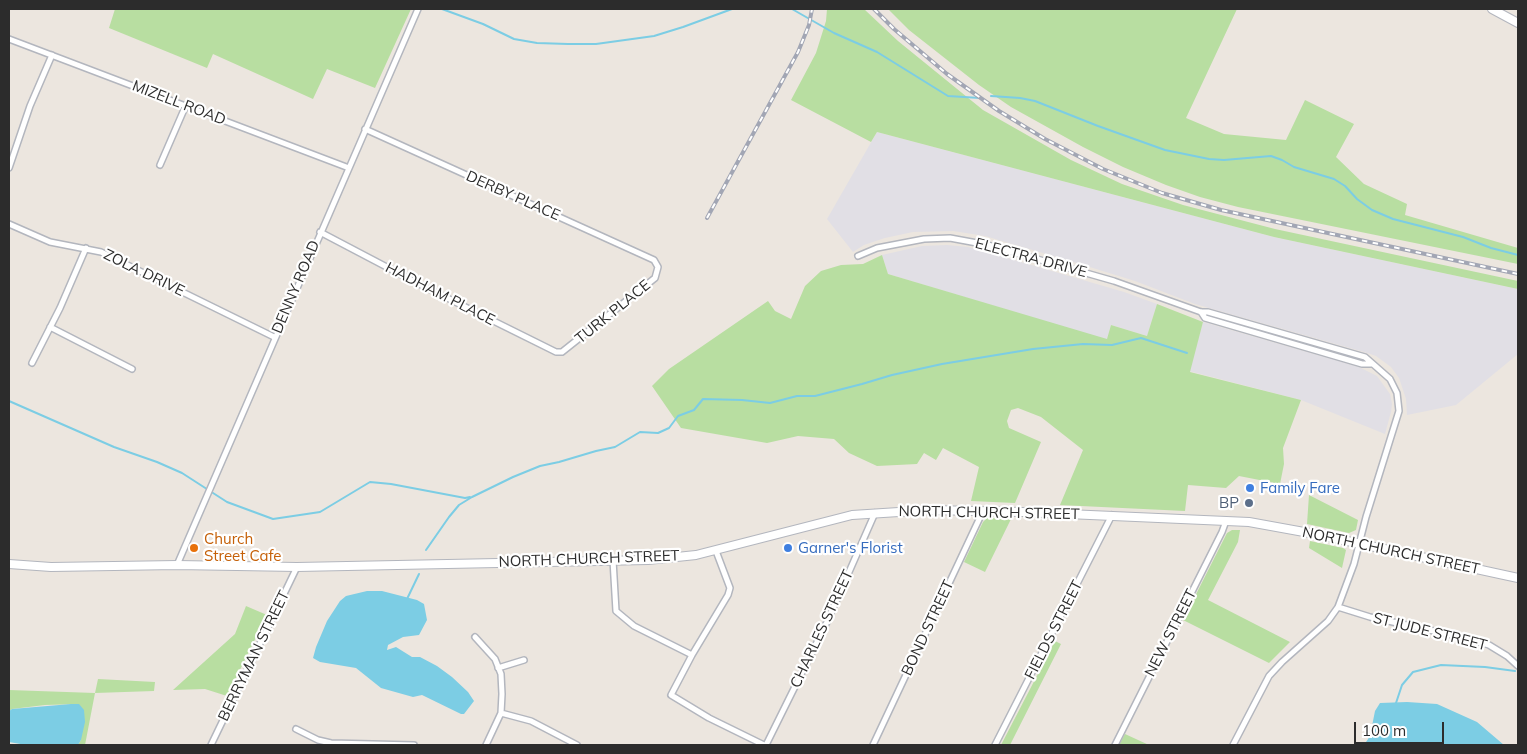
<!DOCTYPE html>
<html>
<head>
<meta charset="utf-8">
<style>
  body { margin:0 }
  #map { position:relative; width:1527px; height:754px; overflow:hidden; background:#ece6df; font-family:Mulish,sans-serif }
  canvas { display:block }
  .frame { position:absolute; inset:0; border:10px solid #2c2c2c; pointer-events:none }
  .scale { position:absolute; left:1354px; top:722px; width:90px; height:22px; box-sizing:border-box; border:2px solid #2c2c2c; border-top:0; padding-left:6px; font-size:15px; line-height:18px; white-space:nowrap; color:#2c2c2c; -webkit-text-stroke:4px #fff; paint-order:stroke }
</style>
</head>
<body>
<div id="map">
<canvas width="1527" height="754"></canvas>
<div class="frame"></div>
<div class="scale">100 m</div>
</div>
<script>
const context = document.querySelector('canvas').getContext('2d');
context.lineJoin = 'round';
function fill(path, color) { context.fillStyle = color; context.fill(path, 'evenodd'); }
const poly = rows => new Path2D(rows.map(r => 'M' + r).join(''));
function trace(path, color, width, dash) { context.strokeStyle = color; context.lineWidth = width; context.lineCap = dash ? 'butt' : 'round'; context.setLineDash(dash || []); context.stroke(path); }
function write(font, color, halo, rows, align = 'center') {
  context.font = font + ' Mulish,sans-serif'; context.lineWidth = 4.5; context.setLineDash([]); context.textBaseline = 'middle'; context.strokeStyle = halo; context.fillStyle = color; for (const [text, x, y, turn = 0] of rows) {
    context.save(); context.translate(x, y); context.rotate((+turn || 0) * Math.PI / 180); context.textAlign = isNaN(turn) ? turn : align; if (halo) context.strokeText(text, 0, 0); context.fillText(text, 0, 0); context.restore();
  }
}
fill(poly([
  [877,132,1274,237,1518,289,1518,354,1456,405,1407,415,1406,399,1399,378,1391,367,1376,356,1364,352,1195,304,1135,281,1080,264,985,236,953,231,913,232,885,238,864,245,853,252,827,219],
  [947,245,968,247,1004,257,1124,292,1157,304,1147,336,1111,325,1107,340,888,274,882,255,922,246],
  [1203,322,1359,367,1377,376,1390,394,1392,404,1391,412,1385,434,1301,400,1189,371]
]), '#e1dfe5');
fill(poly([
  [115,9,411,9,375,88,327,69,313,99,213,54,207,68,109,28],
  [827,9,864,9,898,41,983,110,1071,160,1122,184,1183,205,1275,229,1518,281,1518,289,1274,237,877,132,871,142,791,100,816,53,826,21],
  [888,9,1237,9,1186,118,1224,134,1286,140,1305,100,1354,124,1336,157,1364,184,1407,204,1405,215,1518,248,1518,264,1238,207,1200,197,1166,185,1123,167,1083,147,1011,107,979,85,909,30],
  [882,255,888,274,1107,339,1111,325,1147,336,1157,304,1203,322,1190,372,1301,400,1283,448,1284,464,1280,484,1239,476,1226,488,1188,485,1185,511,1060,505,1083,450,1041,417,1018,408,1011,410,1007,421,1009,428,1041,442,1015,503,971,501,979,467,943,448,936,460,924,453,917,464,877,466,849,453,834,439,798,436,767,443,681,428,652,386,669,369,768,301,775,311,791,319,805,286,821,271,841,265,863,264],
  [1309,495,1358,520,1356,530,1349,533,1307,524],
  [987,518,1011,519,985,572,964,562,983,522],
  [1232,530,1240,530,1238,542,1208,600,1290,642,1269,663,1183,620,1227,533],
  [1310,541,1343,548,1346,550,1342,568,1309,548],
  [246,606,267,615,227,696,205,689,173,690,235,634],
  [1055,641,1061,644,1010,745,1001,745],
  [98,679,155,682,154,691,95,693,85,745,78,745,81,740,79,704,45,705,12,709,9,711,9,690,95,693],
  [1125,734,1149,745,1119,745]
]), '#b8dea1');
fill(poly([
  [367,591,382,591,417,600,424,604,427,620,419,635,403,637,388,645,387,650,396,647,412,657,420,657,437,666,452,677,468,692,474,701,464,714,461,714,422,695,413,697,381,688,356,668,320,662,313,658,316,647,327,621,340,601,346,596],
  [1407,702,1437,704,1477,722,1504,745,1364,745,1370,736,1375,711,1380,703],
  [71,704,79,704,84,710,85,722,81,740,78,745,26,745,9,742,9,711,12,709]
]), '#7ccde4');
trace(poly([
  [442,9,483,24,514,39,537,43,568,44,596,44,654,36,683,27,732,9],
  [792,9,834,33,877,52,948,96,980,98],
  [991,96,1020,98,1035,101,1098,126,1165,150,1209,159,1224,160,1271,156,1282,160,1294,167,1334,179,1345,186,1357,199,1372,210,1393,219,1463,237,1491,248,1518,255],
  [9,401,114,447,157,462,182,473,227,502,273,519,320,512,370,482,391,484,465,498,470,497],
  [426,550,449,517,459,505,472,497,513,477,540,466,559,462,596,451,615,447,640,432,658,433,669,428,678,416,694,410,703,399,742,400,770,403,797,396,815,396,862,384,892,375,942,364,1033,349,1083,344,1112,345,1141,338,1187,353],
  [407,599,419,574],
  [1396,703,1402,685,1413,672,1441,665,1485,667,1515,671]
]), '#7ccde4', 2);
const minor = poly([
  [9,39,349,168],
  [160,165,186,105],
  [9,168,30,106,52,55],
  [9,224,50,242,101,252,274,337],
  [320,232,419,284,556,352,562,352,655,278,658,267,654,260,365,129],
  [858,256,877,248,924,239,950,238,988,245,1114,281,1201,312,1208,312,1365,357,1390,379,1397,393,1399,411,1366,517,1354,564,1338,607,1328,621,1282,662,1269,676,1233,745],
  [1201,312,1205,318,1362,364,1371,364],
  [50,327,132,369],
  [32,363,60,308,86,248],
  [716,551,730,588,728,595,692,655,671,695,709,718,764,745],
  [613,560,616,611,634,626,692,655],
  [177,565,418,9],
  [1338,607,1370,617,1461,637,1489,645,1507,656,1518,666],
  [475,637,495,659,501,674,502,694,501,713,486,745],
  [498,668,524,660],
  [501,713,531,721,577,745],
  [296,729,318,740,331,743,414,745],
  [211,745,297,567],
  [766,745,827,622,875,513],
  [873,745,983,511],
  [995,745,1112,515],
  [1115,745,1222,532,1226,521]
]);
const secondary = poly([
  [1492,9,1518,23],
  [9,564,51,567,177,565,297,567,648,560,696,555,852,515,930,510,1022,512,1249,522,1315,534,1518,578]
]);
trace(minor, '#b3b6be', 8);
trace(secondary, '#b3b6be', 10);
trace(minor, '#fff', 5);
trace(secondary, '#fff', 8);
const rail = poly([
  [874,9,894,29,947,74,999,111,1045,139,1103,169,1162,193,1221,210,1518,274],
  [707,218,798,52,809,25,812,9]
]);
trace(rail, '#a2a6b4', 4);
trace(rail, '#fff', 2, [5.5]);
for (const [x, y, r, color] of [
  [1250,488,5,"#3f7fe0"],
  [1249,503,5,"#5c6f8a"],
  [194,548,5,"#e8710a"],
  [788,548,5,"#3f7fe0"]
]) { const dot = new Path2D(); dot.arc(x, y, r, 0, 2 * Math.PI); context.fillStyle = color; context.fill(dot); trace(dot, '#fff', 2); }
write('15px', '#2c2c2c', '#fff', [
  ["MIZELL ROAD",179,103,21],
  ["DERBY PLACE",513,196,24],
  ["ELECTRA DRIVE",1031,258,15],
  ["ZOLA DRIVE",144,273,26],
  ["DENNY ROAD",296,287,-67],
  ["HADHAM PLACE",440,294,27],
  ["TURK PLACE",613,312,-39],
  ["NORTH CHURCH STREET",989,513,1],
  ["NORTH CHURCH STREET",1391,551,12],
  ["NORTH CHURCH STREET",589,559,-2],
  ["BOND STREET",928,628,-65],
  ["CHARLES STREET",822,629,-65],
  ["FIELDS STREET",1054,630,-63],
  ["ST JUDE STREET",1430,632,14],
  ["NEW STREET",1171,633,-63],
  ["BERRYMAN STREET",254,656,-64]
]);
write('15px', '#366cbe', '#fff', [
  ["Family Fare",1260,488],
  ["Garner's Florist",798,548]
], 'left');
write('15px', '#4e5e75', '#fff', [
  ["BP",1239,503]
], 'right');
write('15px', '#c56008', '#fff', [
  ["Church",204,539],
  ["Street Cafe",204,556]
], 'left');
</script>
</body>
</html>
